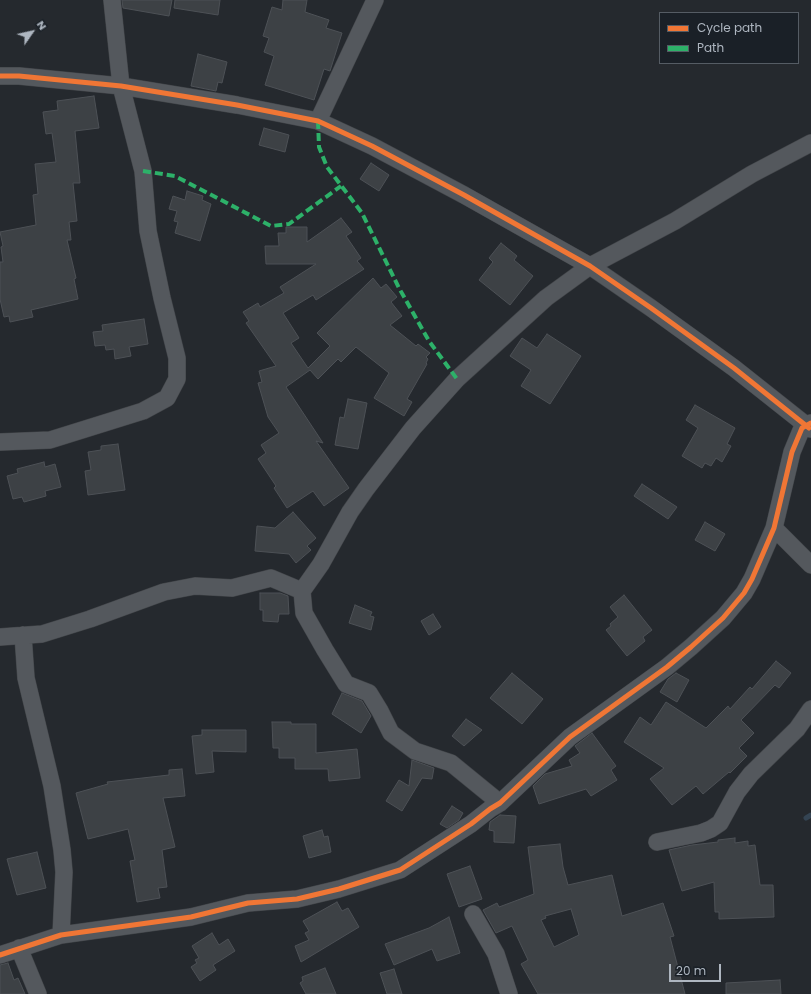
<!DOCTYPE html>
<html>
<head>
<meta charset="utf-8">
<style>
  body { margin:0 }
  #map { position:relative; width:811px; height:994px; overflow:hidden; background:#25292e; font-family:Poppins,sans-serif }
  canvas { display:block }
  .legend { position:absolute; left:659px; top:12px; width:140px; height:52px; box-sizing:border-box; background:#1a2027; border:1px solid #555c64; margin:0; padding:5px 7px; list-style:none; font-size:12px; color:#aeb6c0 }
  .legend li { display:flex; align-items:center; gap:8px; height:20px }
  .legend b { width:20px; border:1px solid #555c64 }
  .north { position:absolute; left:12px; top:12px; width:40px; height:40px; -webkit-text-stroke:3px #1a2027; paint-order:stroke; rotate:56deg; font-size:11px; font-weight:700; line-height:16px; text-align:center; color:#aeb6c0 }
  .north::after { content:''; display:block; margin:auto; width:14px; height:18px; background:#aeb6c0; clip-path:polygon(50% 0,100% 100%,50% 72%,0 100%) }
  .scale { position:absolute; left:669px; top:964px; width:52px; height:18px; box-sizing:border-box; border:2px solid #aeb6c0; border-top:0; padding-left:5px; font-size:12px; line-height:14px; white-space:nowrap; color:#aeb6c0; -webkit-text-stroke:3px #1a2027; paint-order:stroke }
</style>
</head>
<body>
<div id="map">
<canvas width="811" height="994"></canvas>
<ul class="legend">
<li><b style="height:5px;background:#f07635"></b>Cycle path</li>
<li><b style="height:5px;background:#2db169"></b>Path</li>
</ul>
<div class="north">N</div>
<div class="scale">20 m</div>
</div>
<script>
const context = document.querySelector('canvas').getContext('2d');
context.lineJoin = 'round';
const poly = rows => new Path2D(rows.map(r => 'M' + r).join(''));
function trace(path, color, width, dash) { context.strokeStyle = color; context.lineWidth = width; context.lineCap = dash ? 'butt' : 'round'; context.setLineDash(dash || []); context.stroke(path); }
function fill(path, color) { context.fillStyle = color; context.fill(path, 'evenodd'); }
trace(poly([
  [806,818,811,815]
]), '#344453', 5);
const building = poly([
  [122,0,172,0,169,16,123,8,122,0],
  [175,0,220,0,218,15,174,8,175,0],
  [283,0,307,0,305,12,329,20,326,28,342,33,330,71,324,69,314,100,265,85,274,56,264,52,269,38,263,36,272,7,282,10,283,0],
  [198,54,227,62,222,83,218,82,216,91,191,86,198,54],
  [94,96,99,128,75,131,80,183,73,183,77,221,69,222,71,240,67,240,76,278,74,279,78,299,31,310,33,317,10,322,9,316,4,317,0,299,0,262,3,262,1,247,3,246,0,232,36,225,33,195,38,194,35,164,56,162,52,133,46,134,43,112,58,110,57,101,94,96],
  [264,128,289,135,285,152,259,145,264,128],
  [371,163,389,175,379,191,360,179,371,163],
  [187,191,203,196,202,200,211,204,200,241,175,233,178,222,174,221,177,211,169,209,173,196,185,200,187,191],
  [341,218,352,232,346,236,361,258,357,261,364,269,316,300,313,295,283,313,299,338,291,343,308,368,330,346,317,333,373,278,381,288,386,284,397,297,391,302,402,316,390,325,416,346,418,344,430,353,426,357,428,359,426,363,427,364,407,399,412,402,404,416,374,398,389,373,356,347,341,362,338,359,318,379,310,370,286,387,323,443,316,441,349,488,324,506,313,491,287,508,274,488,276,486,258,459,266,453,261,445,279,433,268,417,258,383,262,382,259,371,276,366,246,323,249,321,243,312,258,303,260,307,284,293,280,287,316,264,266,264,265,246,279,246,278,233,286,233,286,227,307,227,307,242,341,218],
  [501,243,517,256,514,260,533,276,510,305,479,280,493,262,489,258,501,243],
  [144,319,148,344,129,347,131,356,115,359,114,349,106,350,105,345,95,346,93,332,103,331,102,325,144,319],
  [547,334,581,356,550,404,521,386,531,370,510,356,522,338,537,348,547,334],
  [348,399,367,403,358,449,335,445,340,417,344,418,348,399],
  [695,405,735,428,727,444,731,446,722,462,716,458,711,466,705,463,702,468,682,456,698,428,686,420,695,405],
  [118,444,125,490,88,495,85,471,91,470,88,452,101,450,101,446,118,444],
  [44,462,45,467,55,464,61,487,45,491,46,496,24,502,22,497,13,499,7,476,18,473,17,469,44,462],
  [642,484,677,507,668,519,634,496,642,484],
  [293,512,316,538,307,546,311,550,296,563,289,554,255,551,257,526,275,528,293,512],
  [705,522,725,534,715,551,695,540,705,522],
  [260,593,280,593,288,596,289,614,279,614,278,622,263,621,263,610,260,610,260,593],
  [624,595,652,630,643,637,645,641,627,656,606,630,611,626,610,624,618,617,610,607,624,595],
  [355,605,372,612,370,616,374,617,371,630,349,623,355,605],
  [433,614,441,627,429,635,421,621,433,614],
  [776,661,791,673,779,688,775,685,741,720,754,733,739,748,747,756,730,773,729,772,703,794,696,786,672,805,650,779,664,768,624,742,640,717,651,725,666,702,706,728,728,706,730,709,750,687,752,689,776,661],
  [512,673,543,699,522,724,490,698,512,673],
  [676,673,689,680,677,702,660,692,668,679,676,673],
  [342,693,362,701,371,716,361,733,332,714,342,693],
  [466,719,482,730,464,746,452,736,466,719],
  [272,722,291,722,291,724,316,724,316,753,357,749,360,778,329,781,328,769,295,769,295,758,279,758,279,748,273,748,272,722],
  [202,730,246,730,246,752,212,751,214,772,196,774,192,736,202,735,202,730],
  [592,733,616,766,611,770,617,780,591,796,586,789,539,804,533,786,545,774,572,766,569,760,580,753,575,746,592,733],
  [412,760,434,768,432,779,422,778,402,811,386,801,399,780,409,786,412,760],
  [182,769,185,796,163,798,175,847,162,850,167,887,158,888,160,898,137,902,130,861,135,860,128,829,88,839,76,793,108,784,107,782,169,775,169,770,182,769],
  [452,806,463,813,459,820,447,828,440,824,452,806],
  [500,815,516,816,514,843,494,842,494,831,489,830,490,822,500,815],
  [322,830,324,837,328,836,331,852,309,858,303,836,322,830],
  [735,838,735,843,748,841,748,846,755,845,760,885,773,885,774,917,719,919,719,912,715,912,714,882,682,891,669,850,692,845,718,842,718,840,735,838],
  [560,844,563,867,568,885,612,875,622,916,663,903,674,936,670,937,685,994,538,994,521,964,528,960,512,926,496,933,483,910,497,903,499,907,534,894,528,847,560,844],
  [571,909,579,935,554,947,541,920,546,918,545,916,571,909],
  [37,852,46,888,17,895,7,859,37,852],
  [470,866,482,899,459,907,447,874,470,866],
  [337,902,342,911,348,908,359,927,301,962,295,946,309,940,305,933,309,931,303,921,337,902],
  [449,917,460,953,437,961,432,949,394,965,385,944,429,928,449,917],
  [212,933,219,945,228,939,235,951,213,965,216,970,200,981,191,967,197,963,195,960,199,958,192,946,212,933],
  [8,963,14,980,18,978,25,994,0,994,0,965,8,963],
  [325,968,336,994,306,994,300,983,303,981,302,977,325,968],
  [394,969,402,994,387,994,380,973,394,969],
  [780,980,781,994,726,994,726,983,780,980]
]);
fill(building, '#3d4145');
trace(building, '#4d5156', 1);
const minor = poly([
  [0,76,19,76,121,86,237,105,318,121,372,146,464,195,590,266,651,308,734,368,811,429],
  [318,121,375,0],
  [0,442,50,440,143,411,167,398,177,379,177,358,162,298,148,231,143,171,121,86,112,0],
  [774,528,811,565],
  [302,591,321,564,350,512,366,489,413,428,457,379,546,298,590,266,675,221,752,174,811,143],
  [23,635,26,678,52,786,62,850,64,872,61,935],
  [0,637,42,634,90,619,164,592,195,586,232,588,271,578,302,591,304,613,325,650,346,684,369,693,380,711,391,733,415,751,451,763,500,803],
  [657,842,701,833,711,829,720,823,737,792,751,774,797,729,811,709],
  [473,914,496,954,509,994],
  [19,948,38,994],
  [0,955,61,935,191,917,248,903,297,899,339,889,400,870,471,824,490,809,500,803,570,737,667,667,691,647,723,618,744,593,752,579,774,528,792,452,802,428,811,423]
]);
trace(minor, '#414448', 18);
trace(minor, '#54585d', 17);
trace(poly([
  [318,121,319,147,327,167,362,213,399,288,429,341,457,379],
  [143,171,175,176,271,226,289,224,341,186]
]), '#2db169', 4, [8, 4]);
trace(poly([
  [0,76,19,76,121,86,237,105,318,121,372,146,464,195,590,266,651,308,734,368,809,428],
  [0,955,61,935,191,917,248,903,297,899,339,889,400,870,471,824,490,809,500,803,570,737,667,667,691,647,723,618,744,593,752,579,774,528,792,452,802,428,811,423]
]), '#f07635', 5);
</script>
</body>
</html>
